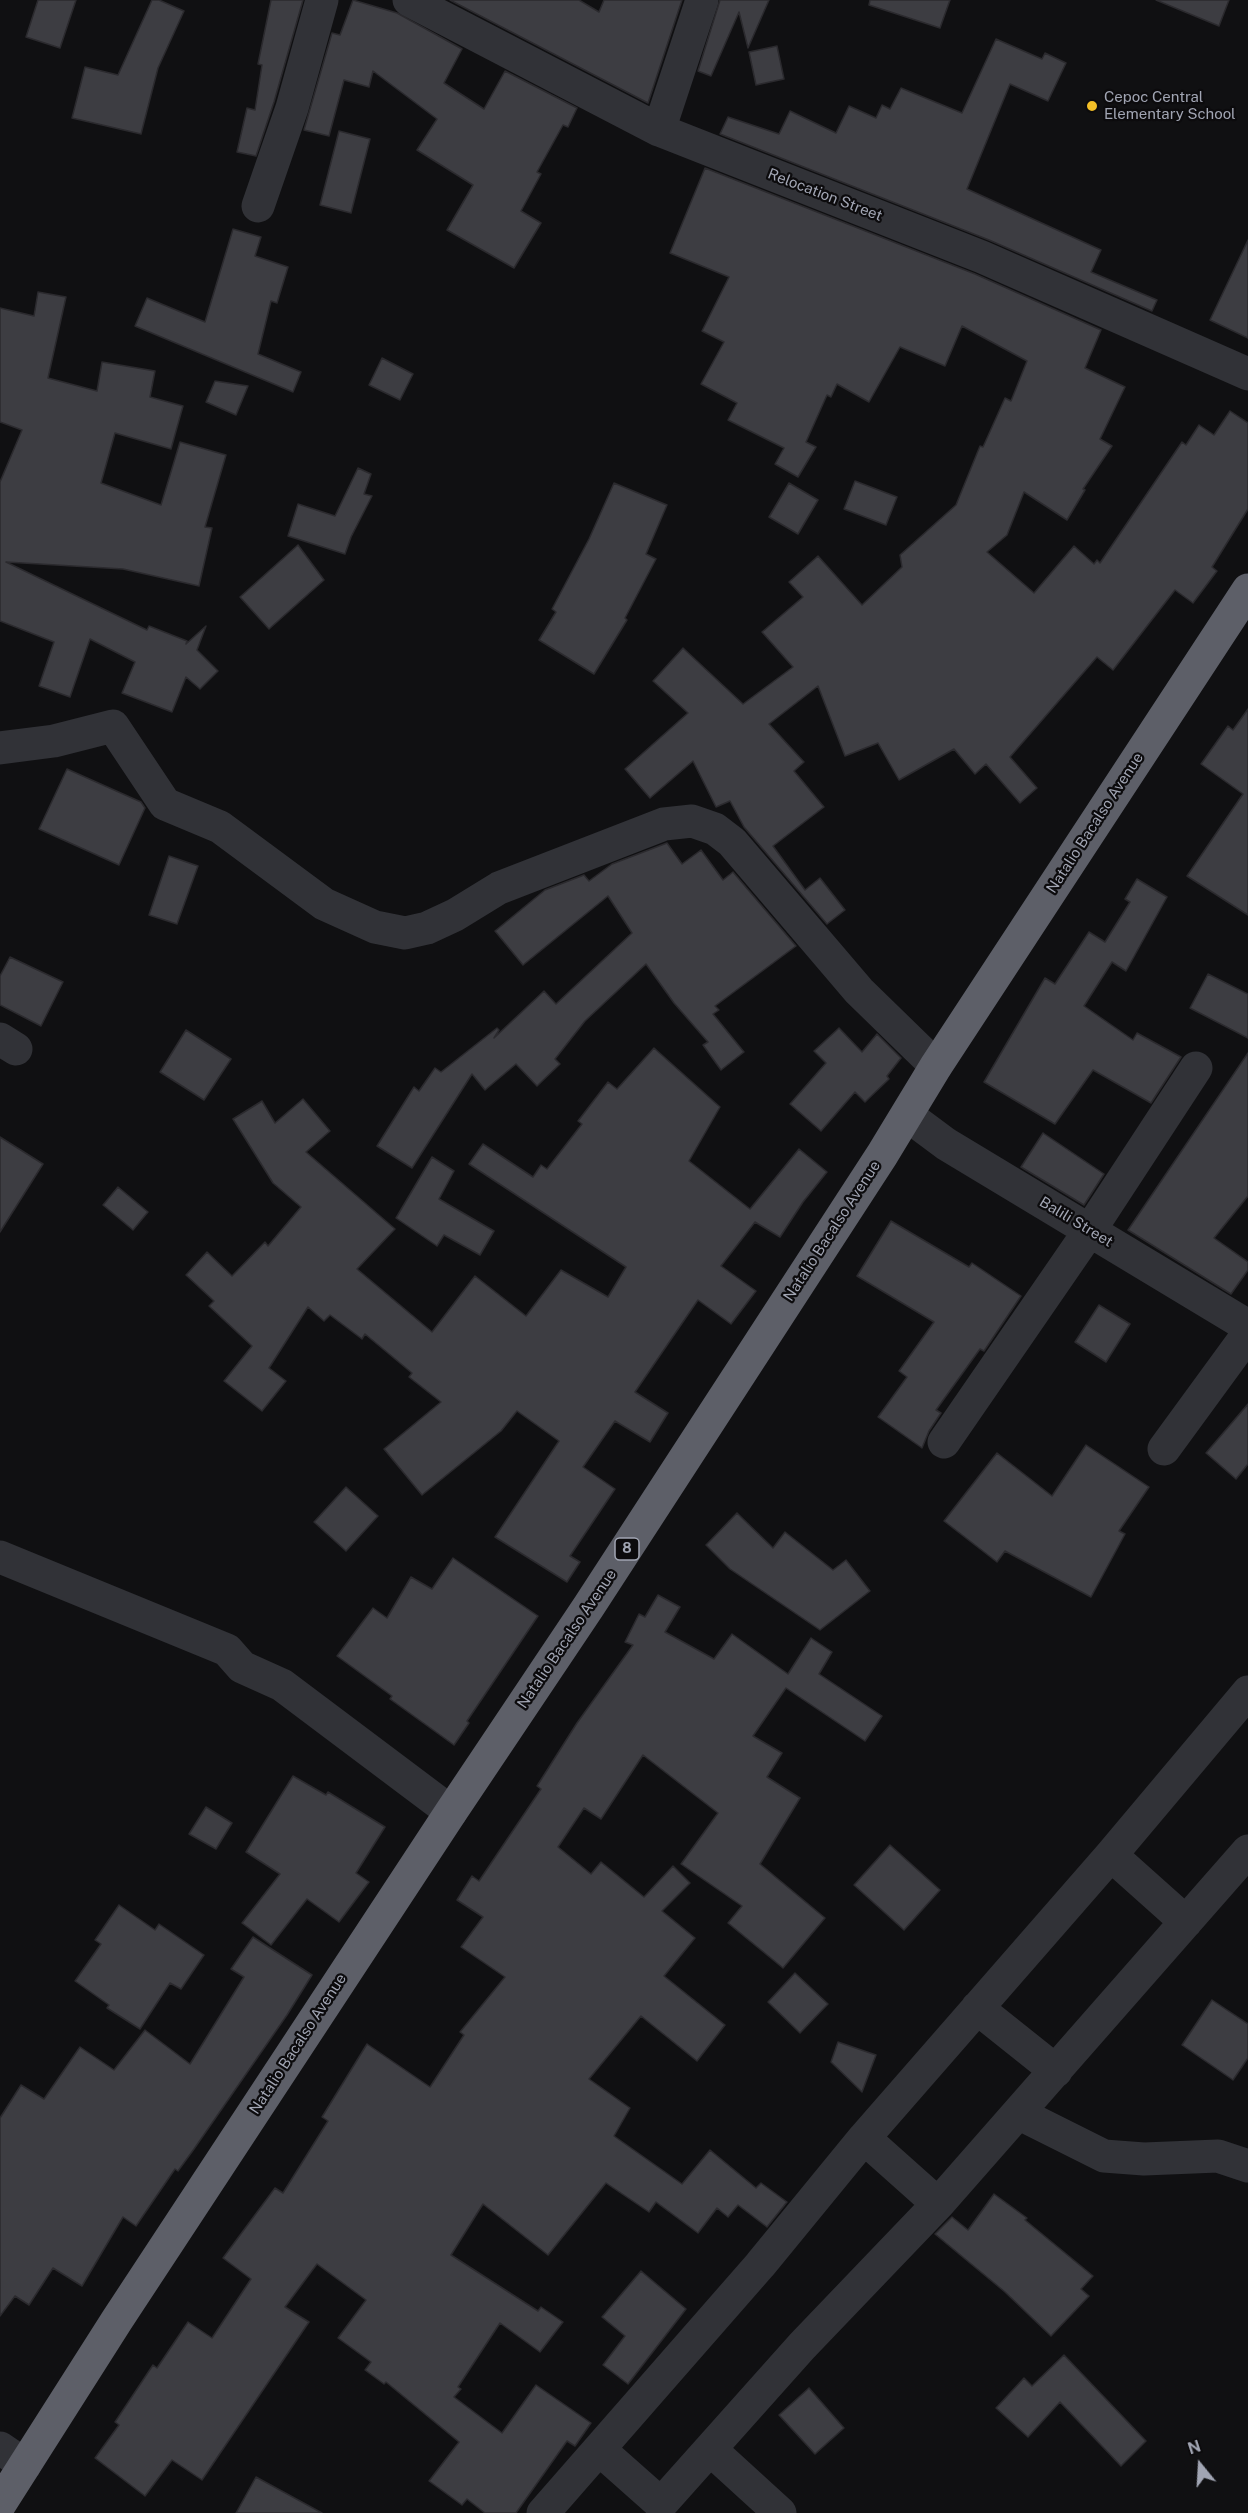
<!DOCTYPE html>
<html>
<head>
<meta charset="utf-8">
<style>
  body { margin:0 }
  #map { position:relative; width:1248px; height:2513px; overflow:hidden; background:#101012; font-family:"Public Sans",sans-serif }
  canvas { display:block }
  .north { position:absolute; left:1170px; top:2435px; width:60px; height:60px; -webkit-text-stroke:4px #0c0b0d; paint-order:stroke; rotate:342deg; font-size:16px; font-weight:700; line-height:24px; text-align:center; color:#a1a5b3 }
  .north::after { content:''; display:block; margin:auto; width:21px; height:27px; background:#a1a5b3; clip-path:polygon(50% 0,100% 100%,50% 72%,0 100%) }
</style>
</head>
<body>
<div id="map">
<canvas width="1248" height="2513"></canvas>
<div class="north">N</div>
</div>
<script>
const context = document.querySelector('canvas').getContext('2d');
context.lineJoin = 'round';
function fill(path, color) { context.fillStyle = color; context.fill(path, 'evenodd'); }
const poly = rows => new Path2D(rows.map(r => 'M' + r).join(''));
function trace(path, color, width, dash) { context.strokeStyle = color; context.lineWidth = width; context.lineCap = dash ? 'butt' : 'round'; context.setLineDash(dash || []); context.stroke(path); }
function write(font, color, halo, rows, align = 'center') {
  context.font = font + ' "Public Sans",sans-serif'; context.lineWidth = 4.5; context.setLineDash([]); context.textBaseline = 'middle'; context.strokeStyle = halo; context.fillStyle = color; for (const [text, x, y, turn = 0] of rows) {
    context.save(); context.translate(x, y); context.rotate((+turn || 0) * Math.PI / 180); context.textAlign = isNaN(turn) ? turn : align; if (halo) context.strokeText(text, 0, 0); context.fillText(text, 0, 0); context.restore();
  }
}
const building = poly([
  [38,0,76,0,60,48,26,37,38,0],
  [152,0,159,0,184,11,158,68,141,134,72,118,85,67,118,75,152,0],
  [271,0,303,0,274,102,256,156,237,152,247,108,255,110,262,65,258,64,271,0],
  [353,0,397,13,462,49,444,83,484,109,505,71,577,108,568,127,563,125,537,172,541,174,521,211,541,223,514,268,447,230,473,185,417,150,437,119,373,71,369,87,344,80,329,136,304,130,332,33,340,35,353,0],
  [450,0,579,0,599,12,604,0,682,0,648,103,450,0],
  [720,0,769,0,748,48,739,12,711,76,698,71,720,0],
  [870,0,950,0,940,28,869,5,870,0],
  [1156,0,1229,0,1219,26,1156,0],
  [996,39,1042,59,1045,53,1066,63,1048,101,1010,84,967,189,1101,250,1091,272,1157,300,1152,311,989,240,720,134,728,117,779,134,790,111,836,133,849,106,876,118,882,105,890,109,901,88,962,113,996,39],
  [777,46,784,79,756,85,749,52,777,46],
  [339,131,370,139,351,213,320,205,339,131],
  [705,168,975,274,1101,330,1085,368,1125,387,1100,439,1112,446,1083,489,1085,490,1067,520,1024,492,1007,535,987,552,1034,593,1074,546,1094,564,1097,560,1100,563,1182,442,1186,445,1199,425,1214,435,1230,411,1248,423,1248,509,1212,567,1217,571,1193,603,1175,590,1113,670,1097,657,1010,757,1037,788,1020,803,986,764,975,774,954,749,899,780,878,743,845,756,818,686,769,724,804,762,794,771,824,807,773,846,805,890,820,878,845,910,827,924,744,827,730,801,716,807,693,761,650,798,625,769,688,713,653,681,683,648,743,704,793,667,762,632,803,597,789,582,818,556,862,605,902,567,900,555,956,505,980,446,983,447,1005,398,1011,401,1027,361,962,326,945,366,900,347,869,402,837,384,831,397,827,395,806,442,816,447,798,477,775,464,784,448,728,420,737,403,701,384,724,342,702,331,729,277,670,253,705,168],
  [233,229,261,237,255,256,288,267,277,303,271,301,258,354,301,372,293,392,135,326,147,298,205,322,233,229],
  [1248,240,1248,338,1210,320,1248,240],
  [38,292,66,297,48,378,97,391,102,362,155,371,150,397,183,406,171,449,115,433,101,483,161,505,180,442,226,455,205,527,212,528,199,586,123,569,6,562,147,630,149,626,187,641,186,644,206,626,197,650,218,671,200,689,186,677,172,712,122,693,135,662,90,639,70,697,39,686,54,642,0,621,0,482,22,430,0,422,0,308,34,316,38,292],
  [382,358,413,374,400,400,369,385,382,358],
  [215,381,248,386,236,415,206,402,215,381],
  [358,468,371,474,364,494,372,496,351,537,345,554,288,536,298,504,335,516,358,468],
  [855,481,897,497,886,525,844,509,855,481],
  [614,483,667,505,646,554,656,559,625,618,627,620,594,674,539,640,556,612,552,609,589,539,614,483],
  [789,483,818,500,798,534,769,517,789,483],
  [298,545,324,580,269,629,240,597,298,545],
  [1248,709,1248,915,1187,876,1243,794,1201,764,1228,726,1233,730,1248,709],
  [67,769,141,802,145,808,119,865,39,829,67,769],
  [667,843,682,864,701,850,723,880,733,872,796,946,715,1006,719,1010,713,1014,744,1052,721,1070,703,1045,708,1042,674,1003,646,964,585,1021,555,1059,560,1064,537,1086,516,1064,485,1090,472,1074,412,1168,377,1146,414,1087,419,1091,435,1068,441,1072,497,1028,499,1030,494,1038,544,991,556,1004,632,933,608,896,523,965,495,931,545,890,584,875,589,881,612,864,667,843],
  [169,856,198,866,177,924,149,915,169,856],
  [1137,879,1167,897,1126,971,1112,962,1084,1006,1133,1040,1137,1033,1181,1057,1151,1103,1093,1070,1055,1124,984,1082,1045,978,1055,984,1089,932,1105,942,1130,902,1125,899,1137,879],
  [10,957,63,982,41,1026,0,1005,0,976,10,957],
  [1208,974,1248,994,1248,1038,1190,1008,1208,974],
  [839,1028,862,1052,877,1034,901,1058,887,1076,889,1079,865,1102,855,1092,821,1131,790,1104,826,1063,814,1051,839,1028],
  [186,1030,231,1059,204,1100,160,1072,186,1030],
  [654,1048,720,1107,689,1161,750,1209,799,1149,827,1172,803,1202,780,1237,755,1222,721,1266,756,1291,731,1324,698,1300,635,1392,668,1413,650,1442,615,1421,583,1467,615,1489,570,1556,580,1562,567,1582,495,1537,559,1441,517,1411,501,1431,422,1495,384,1449,441,1402,409,1377,412,1373,365,1334,362,1339,330,1315,324,1321,308,1307,269,1368,286,1381,262,1411,224,1381,252,1346,209,1306,214,1301,186,1275,207,1252,232,1276,265,1242,268,1246,301,1207,273,1183,233,1119,262,1101,275,1123,303,1099,330,1131,306,1152,395,1229,357,1269,432,1332,475,1276,526,1316,561,1270,608,1297,626,1267,469,1164,483,1144,533,1177,541,1165,547,1169,582,1124,578,1121,608,1082,617,1089,654,1048],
  [1248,1053,1248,1196,1214,1238,1248,1262,1248,1270,1231,1294,1128,1230,1248,1053],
  [1043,1133,1104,1174,1084,1205,1021,1167,1043,1133],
  [0,1137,43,1164,0,1232,0,1137],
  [432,1157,454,1171,439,1199,494,1231,480,1255,444,1235,437,1246,396,1218,432,1157],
  [118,1187,148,1212,133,1230,103,1205,118,1187],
  [891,1221,969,1267,972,1263,1021,1296,984,1351,980,1349,936,1410,941,1413,929,1431,922,1448,878,1417,907,1377,899,1371,934,1322,857,1276,891,1221],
  [1099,1305,1130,1324,1106,1362,1075,1342,1099,1305],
  [1248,1404,1248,1464,1236,1479,1206,1453,1248,1404],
  [1086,1445,1149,1487,1119,1531,1125,1534,1091,1597,1005,1551,997,1562,944,1521,997,1453,1052,1496,1086,1445],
  [346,1487,378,1516,346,1551,314,1522,346,1487],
  [737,1513,773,1548,785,1532,833,1570,846,1560,870,1591,820,1630,730,1569,706,1545,737,1513],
  [453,1558,538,1616,467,1721,469,1723,454,1745,390,1699,392,1696,337,1656,373,1608,387,1618,411,1577,432,1589,453,1558],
  [658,1595,680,1607,665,1632,714,1659,732,1634,788,1674,811,1638,832,1652,819,1674,882,1716,865,1741,786,1688,753,1736,782,1753,767,1777,800,1798,760,1864,825,1918,783,1968,728,1923,742,1906,681,1864,718,1813,643,1755,601,1819,584,1808,558,1847,591,1874,601,1862,644,1897,673,1866,690,1883,662,1911,695,1938,664,1976,725,2025,697,2061,641,2016,589,2079,630,2108,614,2136,682,2184,710,2150,756,2188,761,2183,787,2202,767,2227,738,2205,728,2217,717,2208,698,2233,656,2202,649,2212,606,2183,548,2255,483,2204,451,2255,538,2311,541,2307,563,2322,540,2352,500,2323,458,2387,461,2389,454,2397,502,2433,536,2385,591,2423,575,2446,567,2441,516,2513,485,2513,467,2499,462,2505,429,2481,459,2442,386,2382,384,2384,365,2370,371,2362,338,2338,366,2300,317,2264,285,2307,309,2322,202,2480,172,2460,145,2496,95,2458,119,2425,115,2422,153,2365,157,2368,188,2322,212,2338,251,2279,223,2258,275,2188,283,2193,328,2121,322,2117,367,2044,430,2087,464,2035,460,2032,505,1977,461,1947,483,1917,457,1900,472,1876,479,1881,541,1789,537,1786,577,1723,633,1645,625,1642,639,1614,645,1617,658,1595],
  [293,1776,326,1795,328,1792,385,1827,356,1873,369,1882,339,1922,307,1899,271,1945,242,1923,280,1874,246,1852,293,1776],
  [206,1807,232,1823,216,1849,189,1834,206,1807],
  [890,1845,940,1890,904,1930,854,1885,890,1845],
  [119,1905,155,1930,159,1924,204,1955,181,1989,170,1983,140,2029,107,2008,109,2005,75,1981,101,1944,95,1940,119,1905],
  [253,1937,312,1975,287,2015,194,2149,178,2171,175,2169,136,2226,123,2217,82,2286,53,2268,29,2305,15,2296,0,2316,0,2118,21,2085,44,2099,80,2047,114,2070,145,2030,190,2064,244,1977,231,1969,253,1937],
  [795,1973,828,2004,800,2033,768,2002,795,1973],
  [1212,2000,1248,2024,1248,2058,1233,2080,1182,2045,1212,2000],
  [838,2042,876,2055,862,2092,831,2062,838,2042],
  [994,2194,1027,2218,1025,2220,1093,2276,1081,2289,1089,2296,1051,2336,1005,2292,935,2234,952,2217,968,2230,994,2194],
  [641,2271,686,2309,628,2384,603,2365,625,2336,602,2317,641,2271],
  [1064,2355,1146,2441,1121,2466,1060,2402,1028,2437,996,2408,1024,2378,1032,2386,1064,2355],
  [809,2388,844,2428,815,2454,779,2415,809,2388],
  [256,2477,322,2513,236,2513,256,2477]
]);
fill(building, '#3d3d42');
trace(building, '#2b2a2e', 1.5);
trace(poly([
  [409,0,659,130,982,257,1248,374],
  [659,130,702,0],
  [258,206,292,108,322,0],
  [0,748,54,741,113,726,165,804,220,827,324,904,375,927,405,933,427,928,455,915,499,888,664,824,692,821,715,829,732,842,859,991,936,1066],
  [0,1039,16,1049],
  [907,1115,946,1144,1248,1326],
  [944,1442,1090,1230,1196,1068],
  [1164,1449,1248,1334],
  [0,1557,227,1650,242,1667,282,1685,451,1812],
  [1111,1855,1186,1922],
  [977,2008,1056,2071],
  [1020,2114,1104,2156,1144,2159,1218,2156,1248,2166],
  [938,2204,1248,1851],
  [0,2448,25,2465],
  [600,2450,661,2504,802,2346,938,2204,864,2138],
  [711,2450,780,2513],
  [543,2513,760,2265,864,2138,1111,1855,1248,1692]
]), '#313237', 33);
trace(poly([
  [0,2504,117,2320,451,1812,589,1606,882,1155,936,1066,1248,590]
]), '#5d5f68', 33);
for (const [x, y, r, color] of [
  [1092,106,6,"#f3bf27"]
]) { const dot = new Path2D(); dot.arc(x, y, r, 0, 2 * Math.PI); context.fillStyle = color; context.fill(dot); trace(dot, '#0c0b0d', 2); }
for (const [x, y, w] of [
  [627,1549,24]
]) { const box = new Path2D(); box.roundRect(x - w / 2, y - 11, w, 22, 4.5); context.fillStyle = '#0c0b0d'; context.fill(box); trace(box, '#a1a5b3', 1.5); }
write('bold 14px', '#a1a5b3', null, [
  ["8",627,1549]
]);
write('15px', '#a1a5b3', '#0c0b0d', [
  ["Cepoc Central",1104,97],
  ["Elementary School",1104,114]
], 'left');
write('15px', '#a1a5b3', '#0c0b0d', [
  ["Relocation Street",825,195,21],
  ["Natalio Bacalso Avenue",1095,823,-57],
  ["Balili Street",1076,1222,31],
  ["Natalio Bacalso Avenue",832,1231,-57],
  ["Natalio Bacalso Avenue",567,1639,-56],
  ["Natalio Bacalso Avenue",298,2044,-57]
]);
</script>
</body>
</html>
